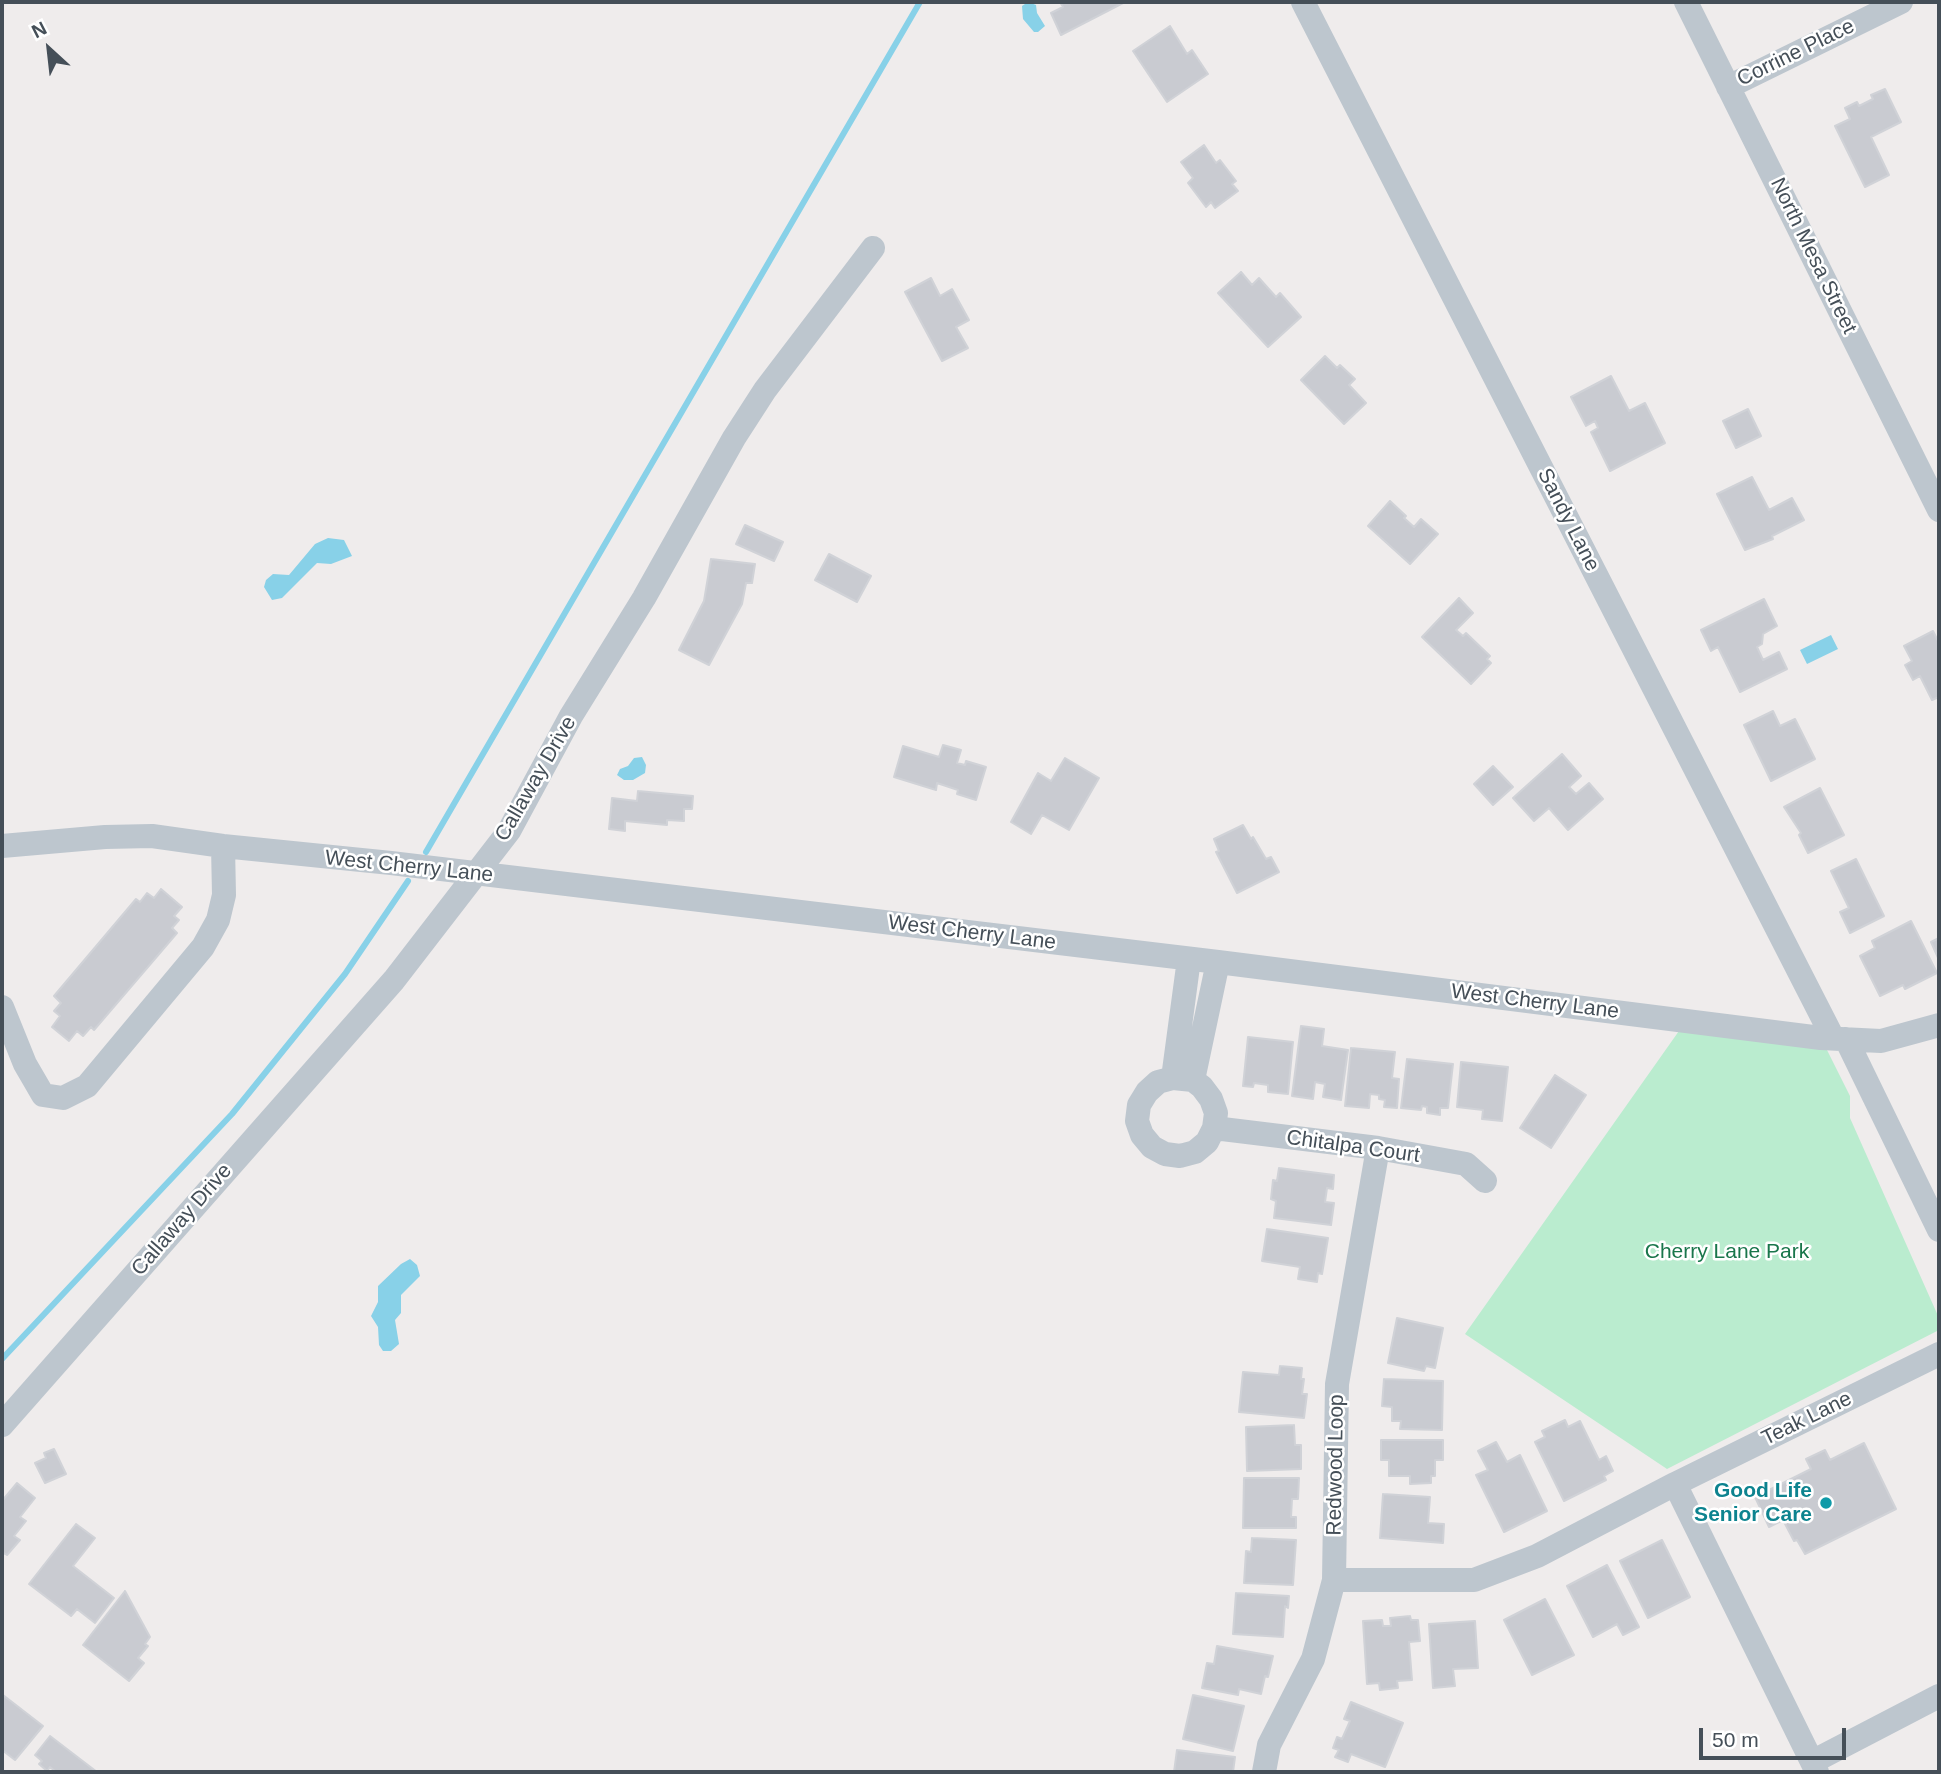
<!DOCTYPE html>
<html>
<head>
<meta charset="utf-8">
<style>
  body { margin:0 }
  #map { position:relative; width:1941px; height:1774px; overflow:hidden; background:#efecec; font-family:Arial,sans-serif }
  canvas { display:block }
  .frame { position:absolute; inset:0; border:4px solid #454f58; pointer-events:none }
  .north { position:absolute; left:14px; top:14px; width:70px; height:70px; -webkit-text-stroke:5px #fff; paint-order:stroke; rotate:333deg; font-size:19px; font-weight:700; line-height:28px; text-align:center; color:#454f58 }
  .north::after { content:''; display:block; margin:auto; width:24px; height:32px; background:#454f58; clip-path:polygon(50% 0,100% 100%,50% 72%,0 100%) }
  .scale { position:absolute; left:1699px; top:1728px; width:147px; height:32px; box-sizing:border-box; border:4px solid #454f58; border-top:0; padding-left:9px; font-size:21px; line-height:24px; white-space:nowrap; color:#454f58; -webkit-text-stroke:5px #fff; paint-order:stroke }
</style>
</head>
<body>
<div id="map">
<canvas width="1941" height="1774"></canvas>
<div class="frame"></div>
<div class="north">N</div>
<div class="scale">50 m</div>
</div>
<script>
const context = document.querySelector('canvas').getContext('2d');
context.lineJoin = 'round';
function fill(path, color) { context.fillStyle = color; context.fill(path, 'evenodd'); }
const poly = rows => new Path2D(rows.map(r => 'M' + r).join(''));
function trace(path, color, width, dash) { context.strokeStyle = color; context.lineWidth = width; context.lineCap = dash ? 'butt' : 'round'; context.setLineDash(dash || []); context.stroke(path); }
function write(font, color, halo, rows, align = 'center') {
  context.font = font + ' Arial,sans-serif'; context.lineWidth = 5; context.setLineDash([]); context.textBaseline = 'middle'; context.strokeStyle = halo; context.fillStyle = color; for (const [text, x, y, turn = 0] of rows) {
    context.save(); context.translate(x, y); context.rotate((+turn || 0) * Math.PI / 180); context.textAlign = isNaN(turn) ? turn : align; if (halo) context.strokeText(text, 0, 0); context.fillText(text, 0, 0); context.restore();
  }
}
fill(poly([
  [1686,1021,1821,1038,1850,1096,1850,1118,1939,1318,1939,1330,1667,1469,1465,1334]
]), '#baeccf');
fill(poly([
  [1028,2,1036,5,1037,13,1045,26,1038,32,1034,32,1023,19,1022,6],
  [328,538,344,540,352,556,331,564,317,563,282,598,272,600,264,587,266,580,273,574,289,575,315,544],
  [1831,635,1838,649,1807,664,1800,650],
  [642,757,646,765,645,773,633,780,624,780,617,775,620,769,628,766,634,758],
  [410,1259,417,1265,420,1276,401,1295,401,1313,395,1320,399,1344,391,1351,383,1351,379,1345,378,1327,371,1316,378,1302,378,1286,401,1264]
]), '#88d1e8');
trace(poly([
  [426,852,920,2],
  [2,1359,232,1114,345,974,408,881]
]), '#88d1e8', 6);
const building = poly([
  [1060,2,1125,2,1061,35,1051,13,1063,7,1060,2],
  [1170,26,1187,54,1192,50,1208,74,1167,102,1133,51,1170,26],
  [1885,89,1901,122,1871,137,1889,175,1865,187,1835,126,1850,119,1845,108,1857,102,1859,106,1873,99,1871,95,1885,89],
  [1204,145,1216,163,1220,160,1236,181,1232,184,1238,191,1215,208,1211,202,1206,207,1188,183,1193,178,1181,162,1204,145],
  [1241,272,1252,285,1259,278,1276,297,1280,293,1301,317,1268,347,1218,293,1241,272],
  [931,278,940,296,952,289,969,320,956,327,968,348,942,361,905,292,931,278],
  [1325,356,1337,368,1340,365,1355,379,1349,385,1366,403,1344,424,1301,380,1325,356],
  [1611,376,1629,411,1645,403,1665,443,1610,471,1591,432,1598,428,1595,421,1586,426,1571,397,1611,376],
  [1748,409,1761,436,1736,448,1723,421,1748,409],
  [1752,477,1769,510,1792,498,1804,520,1772,536,1773,539,1745,550,1717,494,1752,477],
  [1390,501,1406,516,1404,518,1414,527,1421,519,1438,534,1410,564,1368,526,1390,501],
  [745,525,783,542,774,561,736,544,745,525],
  [829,554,871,576,857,602,815,580,829,554],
  [711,559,755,564,752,583,746,583,742,604,709,665,679,650,704,601,711,559],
  [1459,598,1473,613,1456,630,1463,636,1466,633,1490,656,1487,659,1491,663,1471,684,1422,637,1459,598],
  [1764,599,1777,626,1763,634,1762,644,1757,647,1763,660,1779,652,1787,669,1740,692,1718,647,1711,651,1701,630,1764,599],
  [1933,631,1939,643,1939,697,1932,700,1920,676,1913,680,1905,665,1912,661,1904,646,1933,631],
  [1773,711,1780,726,1795,719,1815,759,1771,781,1744,725,1773,711],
  [943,745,961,750,957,763,965,765,966,761,986,767,976,800,957,794,958,790,937,783,936,790,894,777,903,746,939,757,943,745],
  [1562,754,1581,776,1569,787,1576,794,1589,783,1603,799,1568,830,1549,808,1534,821,1513,798,1562,754],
  [1065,758,1099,778,1069,830,1042,815,1031,834,1011,822,1038,773,1051,781,1065,758],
  [1493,766,1513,787,1493,805,1474,784,1493,766],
  [1820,788,1844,835,1808,853,1799,835,1801,833,1784,807,1820,788],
  [638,791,693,796,692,809,684,809,684,821,667,820,667,825,625,821,625,831,609,829,612,798,637,801,638,791],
  [1243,825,1251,839,1253,837,1266,859,1271,857,1279,872,1237,893,1216,852,1219,851,1214,839,1243,825],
  [1856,859,1884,916,1850,933,1840,912,1849,908,1831,871,1856,859],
  [161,889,182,907,174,916,179,920,172,928,177,933,94,1030,91,1027,83,1036,77,1031,69,1041,52,1027,60,1016,54,1011,61,1003,54,996,136,899,140,902,147,893,154,898,161,889],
  [1911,921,1937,973,1905,989,1903,985,1880,996,1860,956,1875,948,1872,941,1911,921],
  [1939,938,1939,960,1931,942,1939,938],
  [1301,1026,1324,1029,1322,1046,1348,1050,1341,1100,1323,1097,1325,1084,1315,1082,1313,1099,1292,1096,1301,1026],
  [1248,1037,1293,1042,1288,1094,1268,1092,1268,1085,1254,1083,1253,1087,1243,1086,1248,1037],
  [1351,1048,1395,1052,1392,1078,1399,1079,1397,1108,1384,1107,1385,1100,1379,1099,1379,1095,1370,1094,1369,1108,1345,1106,1351,1048],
  [1407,1059,1453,1064,1448,1108,1440,1108,1440,1115,1427,1113,1427,1107,1422,1106,1421,1110,1401,1108,1407,1059],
  [1461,1062,1508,1067,1502,1121,1482,1119,1483,1110,1457,1107,1461,1062],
  [1555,1075,1586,1095,1551,1148,1520,1128,1555,1075],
  [1279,1168,1334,1175,1333,1189,1327,1188,1325,1202,1334,1203,1331,1225,1274,1218,1276,1201,1271,1199,1273,1180,1277,1181,1279,1168],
  [1267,1229,1328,1238,1322,1274,1318,1273,1317,1282,1298,1279,1300,1267,1262,1261,1267,1229],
  [1397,1318,1443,1328,1435,1368,1426,1366,1424,1371,1388,1363,1397,1318],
  [1280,1366,1302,1368,1301,1379,1304,1379,1302,1394,1307,1394,1304,1418,1239,1412,1243,1372,1279,1375,1280,1366],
  [1384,1379,1443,1381,1442,1430,1400,1429,1401,1421,1392,1421,1392,1407,1382,1406,1384,1379],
  [1565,1420,1568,1427,1580,1421,1599,1460,1606,1456,1613,1471,1604,1476,1606,1480,1564,1501,1535,1442,1545,1437,1542,1431,1565,1420],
  [1294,1425,1295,1445,1301,1445,1301,1469,1247,1471,1246,1427,1294,1425],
  [1381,1440,1443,1440,1443,1460,1435,1460,1435,1476,1431,1476,1431,1483,1410,1484,1410,1476,1389,1476,1389,1460,1381,1460,1381,1440],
  [1496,1442,1507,1462,1520,1455,1547,1511,1504,1532,1476,1475,1488,1470,1478,1451,1496,1442],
  [1864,1443,1896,1509,1805,1554,1797,1540,1794,1541,1783,1520,1769,1527,1755,1497,1811,1469,1806,1459,1825,1450,1830,1460,1864,1443],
  [54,1449,66,1474,45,1483,35,1463,46,1458,44,1453,54,1449],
  [1244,1478,1299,1478,1298,1499,1292,1499,1291,1517,1296,1517,1296,1528,1243,1528,1244,1478],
  [17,1483,35,1498,20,1517,26,1521,14,1536,20,1540,7,1555,4,1553,2,1557,2,1501,17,1483],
  [1383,1494,1430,1497,1428,1523,1444,1524,1443,1543,1380,1538,1383,1494],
  [76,1524,95,1538,73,1566,114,1598,95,1623,77,1609,71,1616,29,1584,76,1524],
  [1252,1538,1296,1540,1293,1585,1244,1583,1246,1551,1251,1552,1252,1538],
  [1662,1540,1690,1597,1648,1618,1620,1561,1662,1540],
  [1607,1565,1639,1627,1623,1635,1617,1624,1593,1637,1567,1586,1607,1565],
  [125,1591,150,1637,145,1644,148,1646,138,1658,144,1663,129,1681,83,1645,125,1591],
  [1236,1593,1289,1596,1288,1608,1285,1606,1283,1637,1233,1634,1236,1593],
  [1545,1599,1574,1655,1532,1675,1504,1620,1545,1599],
  [1410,1616,1411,1620,1418,1620,1420,1641,1409,1642,1412,1680,1397,1681,1398,1688,1380,1690,1379,1683,1367,1684,1363,1621,1382,1620,1383,1626,1391,1626,1390,1618,1410,1616],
  [1475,1621,1478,1668,1453,1669,1455,1686,1433,1688,1429,1624,1475,1621],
  [1217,1646,1273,1656,1268,1677,1265,1676,1261,1694,1239,1689,1238,1695,1202,1688,1207,1663,1214,1664,1217,1646],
  [3,1695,43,1726,15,1760,2,1750,3,1695],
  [1193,1695,1244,1706,1233,1751,1183,1739,1193,1695],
  [1351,1702,1403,1723,1385,1767,1351,1754,1348,1762,1335,1757,1339,1750,1333,1748,1337,1737,1342,1739,1350,1721,1344,1719,1351,1702],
  [50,1736,97,1772,56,1772,50,1767,47,1771,39,1764,42,1761,35,1755,50,1736],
  [1177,1750,1235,1757,1233,1772,1174,1772,1177,1750]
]);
fill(building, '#c9cbd1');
trace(building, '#d0d2d7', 2);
trace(poly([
  [1303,2,1833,1038],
  [1686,2,1939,510],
  [1728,87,1901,2],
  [2,846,105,837,152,836,223,846,391,863,1218,962,1821,1038,1881,1041,1939,1025],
  [2,1007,25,1064,43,1095,63,1098,87,1086,203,947,218,920,224,895,223,846],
  [1846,1039,1939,1230],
  [1173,1078,1193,1080,1202,1087,1211,1099,1216,1113,1214,1128,1207,1142,1195,1152,1180,1156,1165,1154,1152,1147,1142,1135,1137,1121,1139,1105,1147,1092,1158,1082,1173,1078],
  [1173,1078,1189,959],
  [1193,1080,1218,962],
  [1214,1128,1378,1148,1466,1164,1485,1181],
  [2,1425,394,980,509,831,571,716,644,598,734,438,765,390,873,248],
  [1675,1484,1817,1772],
  [1334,1580,1474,1580,1537,1556,1675,1484,1939,1354],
  [1812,1762,1939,1696],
  [1264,1772,1269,1745,1313,1659,1334,1580,1337,1384,1378,1148]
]), '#bdc6ce', 24);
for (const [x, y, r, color] of [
  [1826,1503,7,"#0f9aa8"]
]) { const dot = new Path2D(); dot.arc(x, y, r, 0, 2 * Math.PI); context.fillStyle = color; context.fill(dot); trace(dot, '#fff', 2.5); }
write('21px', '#454f58', '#fff', [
  ["Corrine Place",1796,53,-26],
  ["North Mesa Street",1813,256,64],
  ["Sandy Lane",1568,520,63],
  ["Callaway Drive",536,779,-60],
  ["West Cherry Lane",409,867,6],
  ["West Cherry Lane",972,933,7],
  ["West Cherry Lane",1535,1002,7],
  ["Chitalpa Court",1353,1147,8],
  ["Callaway Drive",182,1220,-49],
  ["Teak Lane",1807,1419,-26],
  ["Redwood Loop",1336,1465,-89]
]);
write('21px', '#19764b', '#fff', [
  ["Cherry Lane Park",1727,1252]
]);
write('bold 21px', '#0d838f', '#fff', [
  ["Good Life",1812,1491],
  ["Senior Care",1812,1515]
], 'right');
</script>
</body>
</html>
